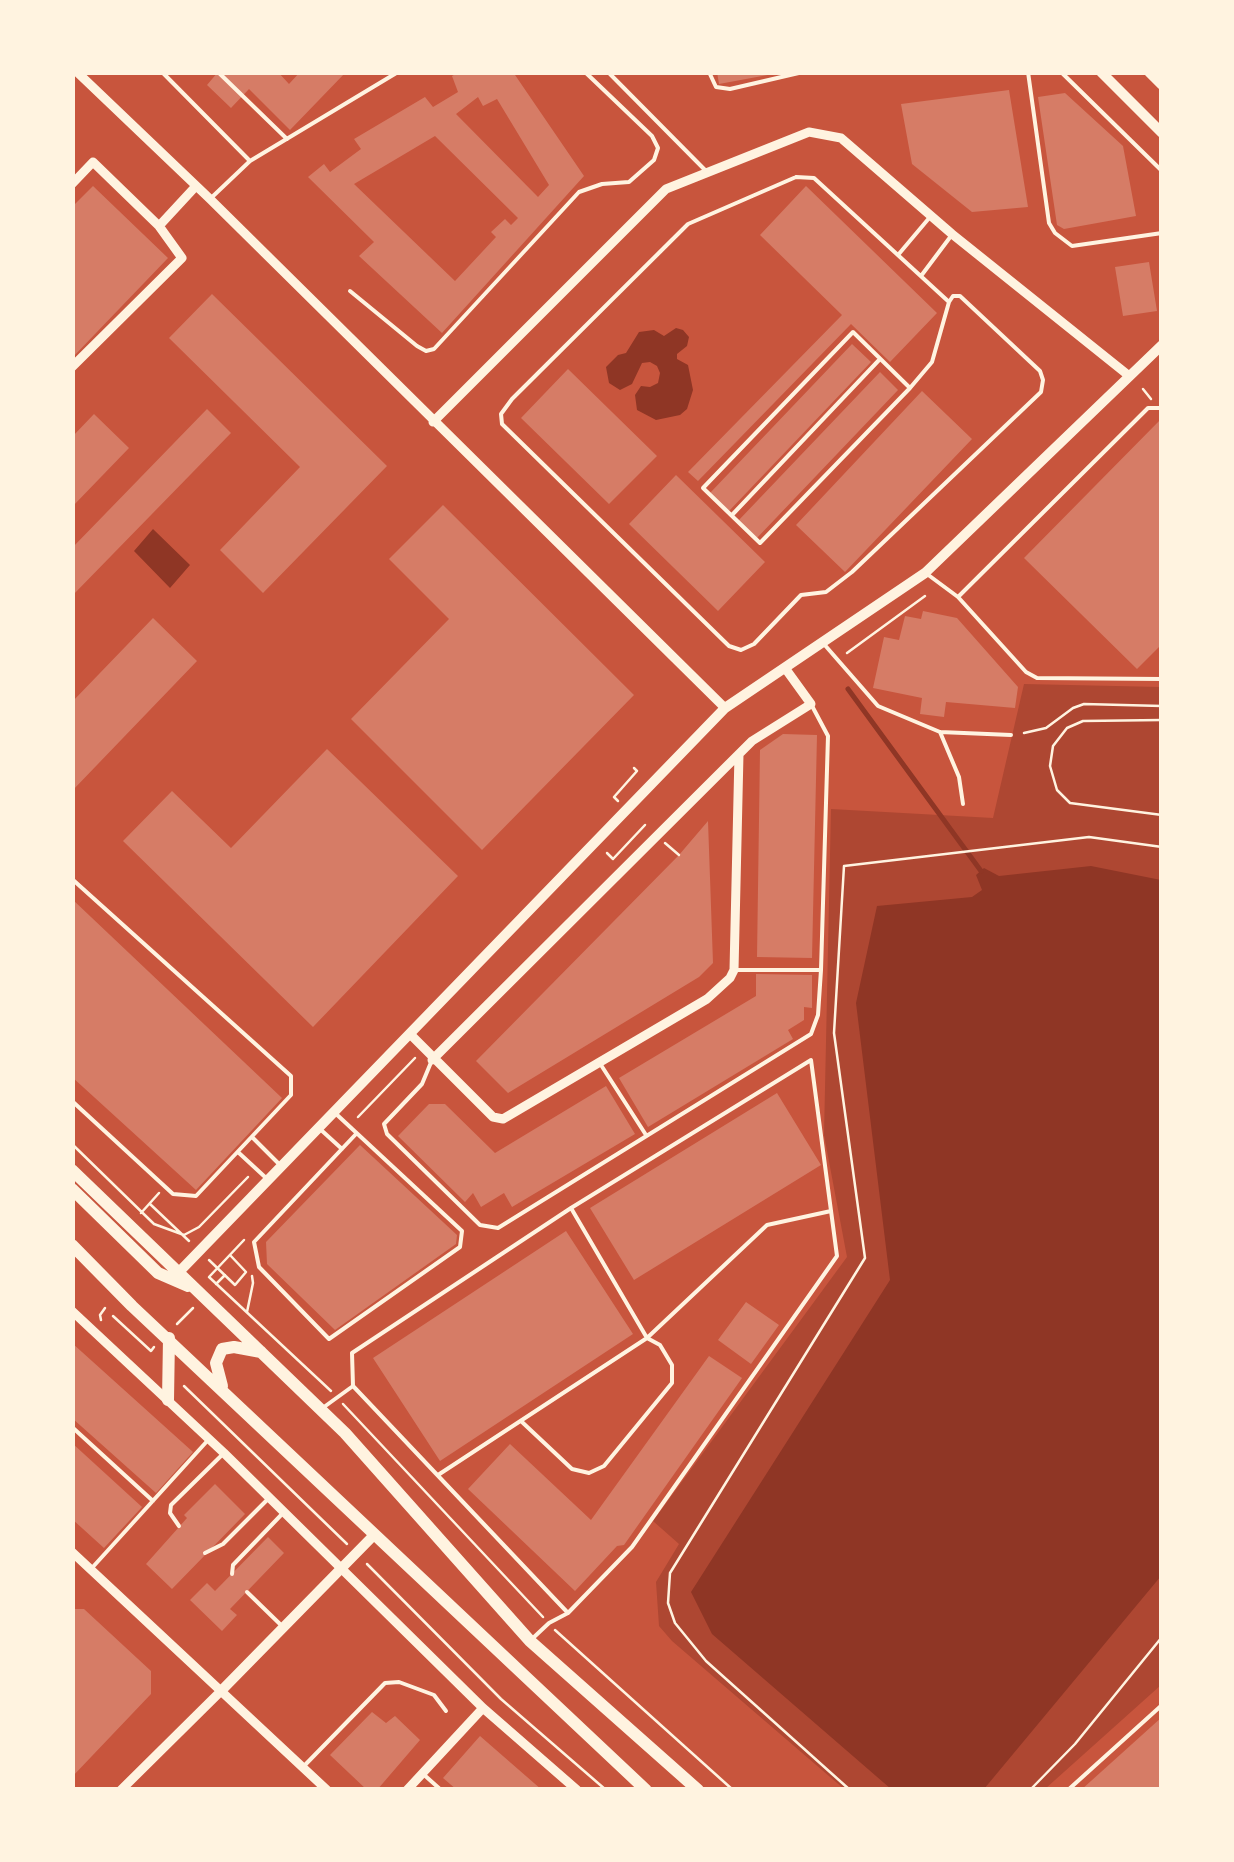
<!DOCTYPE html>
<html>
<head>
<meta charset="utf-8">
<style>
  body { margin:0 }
  #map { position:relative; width:1234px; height:1862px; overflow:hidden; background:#c8553d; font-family:"Times New Roman",serif }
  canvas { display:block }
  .frame { position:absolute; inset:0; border:75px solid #fff3e0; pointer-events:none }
</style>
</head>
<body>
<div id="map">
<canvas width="1234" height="1862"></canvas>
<div class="frame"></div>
</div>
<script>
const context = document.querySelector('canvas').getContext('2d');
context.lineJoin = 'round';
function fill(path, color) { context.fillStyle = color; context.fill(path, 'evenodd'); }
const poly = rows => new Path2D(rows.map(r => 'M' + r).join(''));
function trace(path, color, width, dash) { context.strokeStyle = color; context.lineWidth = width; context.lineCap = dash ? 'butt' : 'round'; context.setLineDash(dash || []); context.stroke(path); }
fill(poly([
  [1024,684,1161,687,1161,1685,1045,1789,844,1789,672,1641,659,1626,656,1582,679,1544,653,1521,847,1257,824,1135,831,809,993,818]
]), '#ae4732');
fill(poly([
  [676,328,683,330,689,337,687,346,677,354,677,359,688,365,693,390,687,409,680,415,656,420,637,410,635,395,641,386,650,387,658,383,660,373,657,366,650,362,642,363,632,384,620,390,609,383,606,367,618,355,626,353,639,332,654,330,664,336],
  [153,529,190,565,170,588,134,551],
  [1091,866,1161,880,1161,1576,984,1789,891,1789,712,1634,691,1592,890,1280,856,1003,877,906,972,897,982,890,976,875,984,868,999,876]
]), '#8f3625');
trace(poly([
  [848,689,981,871]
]), '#8f3625', 5);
fill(poly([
  [218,72,278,72,289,84,300,72,346,72,290,130,249,89,231,108,207,85],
  [459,72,513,72,584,176,442,333,359,256,374,242,308,177,324,164,330,172,361,149,354,139,425,97,433,107,458,92,452,76],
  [478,97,483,106,497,99,549,185,538,197,456,114],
  [435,136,518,218,511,225,505,219,491,232,496,237,455,281,354,184],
  [717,72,772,72,773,74,719,84],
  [1009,90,1028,207,972,212,912,164,901,104],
  [1065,93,1123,146,1136,216,1064,229,1057,225,1038,97],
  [93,186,168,258,72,358,72,207],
  [806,186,937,313,890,362,851,324,698,481,688,472,842,315,760,235],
  [1149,262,1157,311,1123,316,1115,267],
  [212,294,387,466,263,593,220,550,300,467,169,338],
  [852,344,871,362,729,511,710,493],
  [568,369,657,456,609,504,521,418],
  [880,372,898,390,756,539,738,521],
  [922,391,972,439,845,572,796,525],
  [207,409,231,433,72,596,72,548],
  [94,414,129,448,72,507,72,437],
  [1162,418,1162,644,1137,669,1024,558],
  [676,475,765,562,718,611,629,524],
  [443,505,634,695,482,850,351,719,449,619,389,559],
  [923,611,957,618,1018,687,1015,708,946,702,944,717,920,714,922,698,873,688,884,637,899,640,905,616,921,619],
  [153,618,197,661,72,791,72,702],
  [783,734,817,735,812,958,757,957,760,750],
  [327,749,458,876,313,1027,123,841,172,791,231,848],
  [708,821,713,963,699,977,508,1093,476,1061,679,855],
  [72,899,282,1098,196,1190,72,1077],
  [756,974,812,975,812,1008,804,1007,804,1020,788,1030,793,1039,648,1127,619,1078,756,996],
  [606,1086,635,1134,512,1207,504,1193,481,1207,473,1193,465,1202,398,1136,429,1104,445,1104,495,1153],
  [777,1093,821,1165,634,1280,590,1208],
  [360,1145,457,1235,456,1244,335,1330,267,1264,266,1242],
  [566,1231,633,1334,440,1461,373,1358],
  [746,1302,779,1325,751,1364,718,1340],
  [72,1343,193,1452,156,1493,72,1418],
  [709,1356,742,1378,624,1545,617,1546,575,1591,468,1489,510,1444,591,1520],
  [72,1443,142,1507,104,1548,72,1519],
  [215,1484,245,1514,172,1589,146,1564,187,1518,184,1515],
  [268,1537,284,1553,230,1609,237,1615,222,1631,190,1600,207,1583,215,1591],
  [72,1609,84,1609,151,1671,151,1694,72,1777],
  [372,1712,386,1723,395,1716,420,1740,377,1790,367,1790,330,1755],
  [1162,1717,1162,1790,1081,1790],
  [480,1736,542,1790,457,1790,443,1778]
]), '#d67c66');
trace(poly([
  [1143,389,1151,399],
  [847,653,925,596],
  [1162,720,1083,721,1067,728,1053,746,1050,766,1057,790,1070,803,1162,815],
  [1024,733,1046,728,1073,708,1084,704,1162,706],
  [618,801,614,797,637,771,634,768],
  [665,843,679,855],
  [607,853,613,859,645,825],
  [358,1117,415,1058],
  [72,1144,154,1224,184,1235,199,1227,248,1177],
  [150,1204,189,1241],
  [141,1213,159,1193],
  [244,1240,209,1277,331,1391],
  [209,1260,235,1285,246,1272,230,1255],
  [216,1284,225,1275],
  [247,1312,253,1283,252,1276],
  [113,1316,151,1351,154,1347],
  [101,1320,100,1315,105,1308],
  [177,1324,193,1308],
  [184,1386,347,1544],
  [343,1404,543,1617],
  [367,1564,501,1699,606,1790],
  [555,1630,733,1790],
  [850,1790,706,1661,675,1623,668,1603,670,1573,865,1258,834,1033,844,866,1089,837,1162,847],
  [1030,1790,1075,1744,1162,1637]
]), '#fff3e0', 2.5);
trace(poly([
  [162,72,250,161,210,199],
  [218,72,287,139],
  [608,72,707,172],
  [709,72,716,87,730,89,803,72],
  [1028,72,1049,223,1055,233,1072,246,1162,233],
  [1061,72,1162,171],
  [250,161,398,72],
  [796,177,814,178,949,302,953,296,960,296,1040,371,1043,380,1041,392,852,572,826,592,801,595,754,644,741,650,729,646,502,424,501,414,512,399,688,224,796,177],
  [898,255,930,217],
  [921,276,951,236],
  [350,291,417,346,426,351,434,349,579,192,602,184,629,182,654,160,658,148,652,136,585,72],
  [910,388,853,332,703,488,760,543,910,388,932,362,949,302],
  [732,515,880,359],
  [927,574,958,597,1148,408,1162,408],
  [958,597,1026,672,1037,678,1162,679],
  [823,643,878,706,940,732,1011,735],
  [940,732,959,777,963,804],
  [72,879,291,1076,291,1095,196,1196,173,1194,72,1101],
  [734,970,819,970],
  [432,1060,422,1084,384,1124,387,1134,480,1225,498,1228,811,1034,818,1015,821,970,828,736,811,704],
  [601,1065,646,1135],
  [334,1112,462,1231,460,1247,329,1339,259,1267,254,1242,356,1134],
  [320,1129,342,1149],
  [252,1137,280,1165],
  [239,1153,265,1177],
  [324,1407,353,1386],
  [522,1422,572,1469,589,1473,604,1466,672,1383,672,1365,660,1345,647,1338,767,1225,831,1211],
  [72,1427,153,1501],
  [438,1475,647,1338,571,1208],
  [179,1526,170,1513,171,1505,224,1453],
  [205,1553,223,1544,269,1498],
  [91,1569,209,1439],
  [232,1574,233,1565,284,1512],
  [247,1592,283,1627],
  [533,1638,549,1623,568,1613,353,1386,352,1353,571,1208,811,1060,837,1256,632,1547,568,1613],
  [303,1767,385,1683,399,1682,434,1695,446,1711],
  [422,1773,441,1790],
  [1068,1790,1162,1705]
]), '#fff3e0', 4);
trace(poly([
  [77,72,210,199,725,708],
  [72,184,93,162,159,226,182,258,72,367],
  [159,226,196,186],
  [433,422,666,189,809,132,841,138,952,234,1128,375],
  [410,1034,493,1117,503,1119,707,999,730,978,734,970,739,754],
  [432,1060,752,741,811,704,785,668],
  [72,1311,224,1453,483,1708,577,1790],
  [72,1552,327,1790],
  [121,1790,221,1691],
  [407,1790,483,1708]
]), '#fff3e0', 9);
trace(poly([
  [1101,72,1162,133],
  [1149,72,1162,85],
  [179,1272,725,708,925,573,1162,345],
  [221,1691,374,1535]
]), '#fff3e0', 10);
trace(poly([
  [72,1170,345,1433,530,1641,698,1790],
  [72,1189,158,1273,188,1286],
  [72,1245,132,1306,646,1790],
  [222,1386,216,1363,222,1349,234,1347,261,1352],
  [168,1400,169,1338]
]), '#fff3e0', 12);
</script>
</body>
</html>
